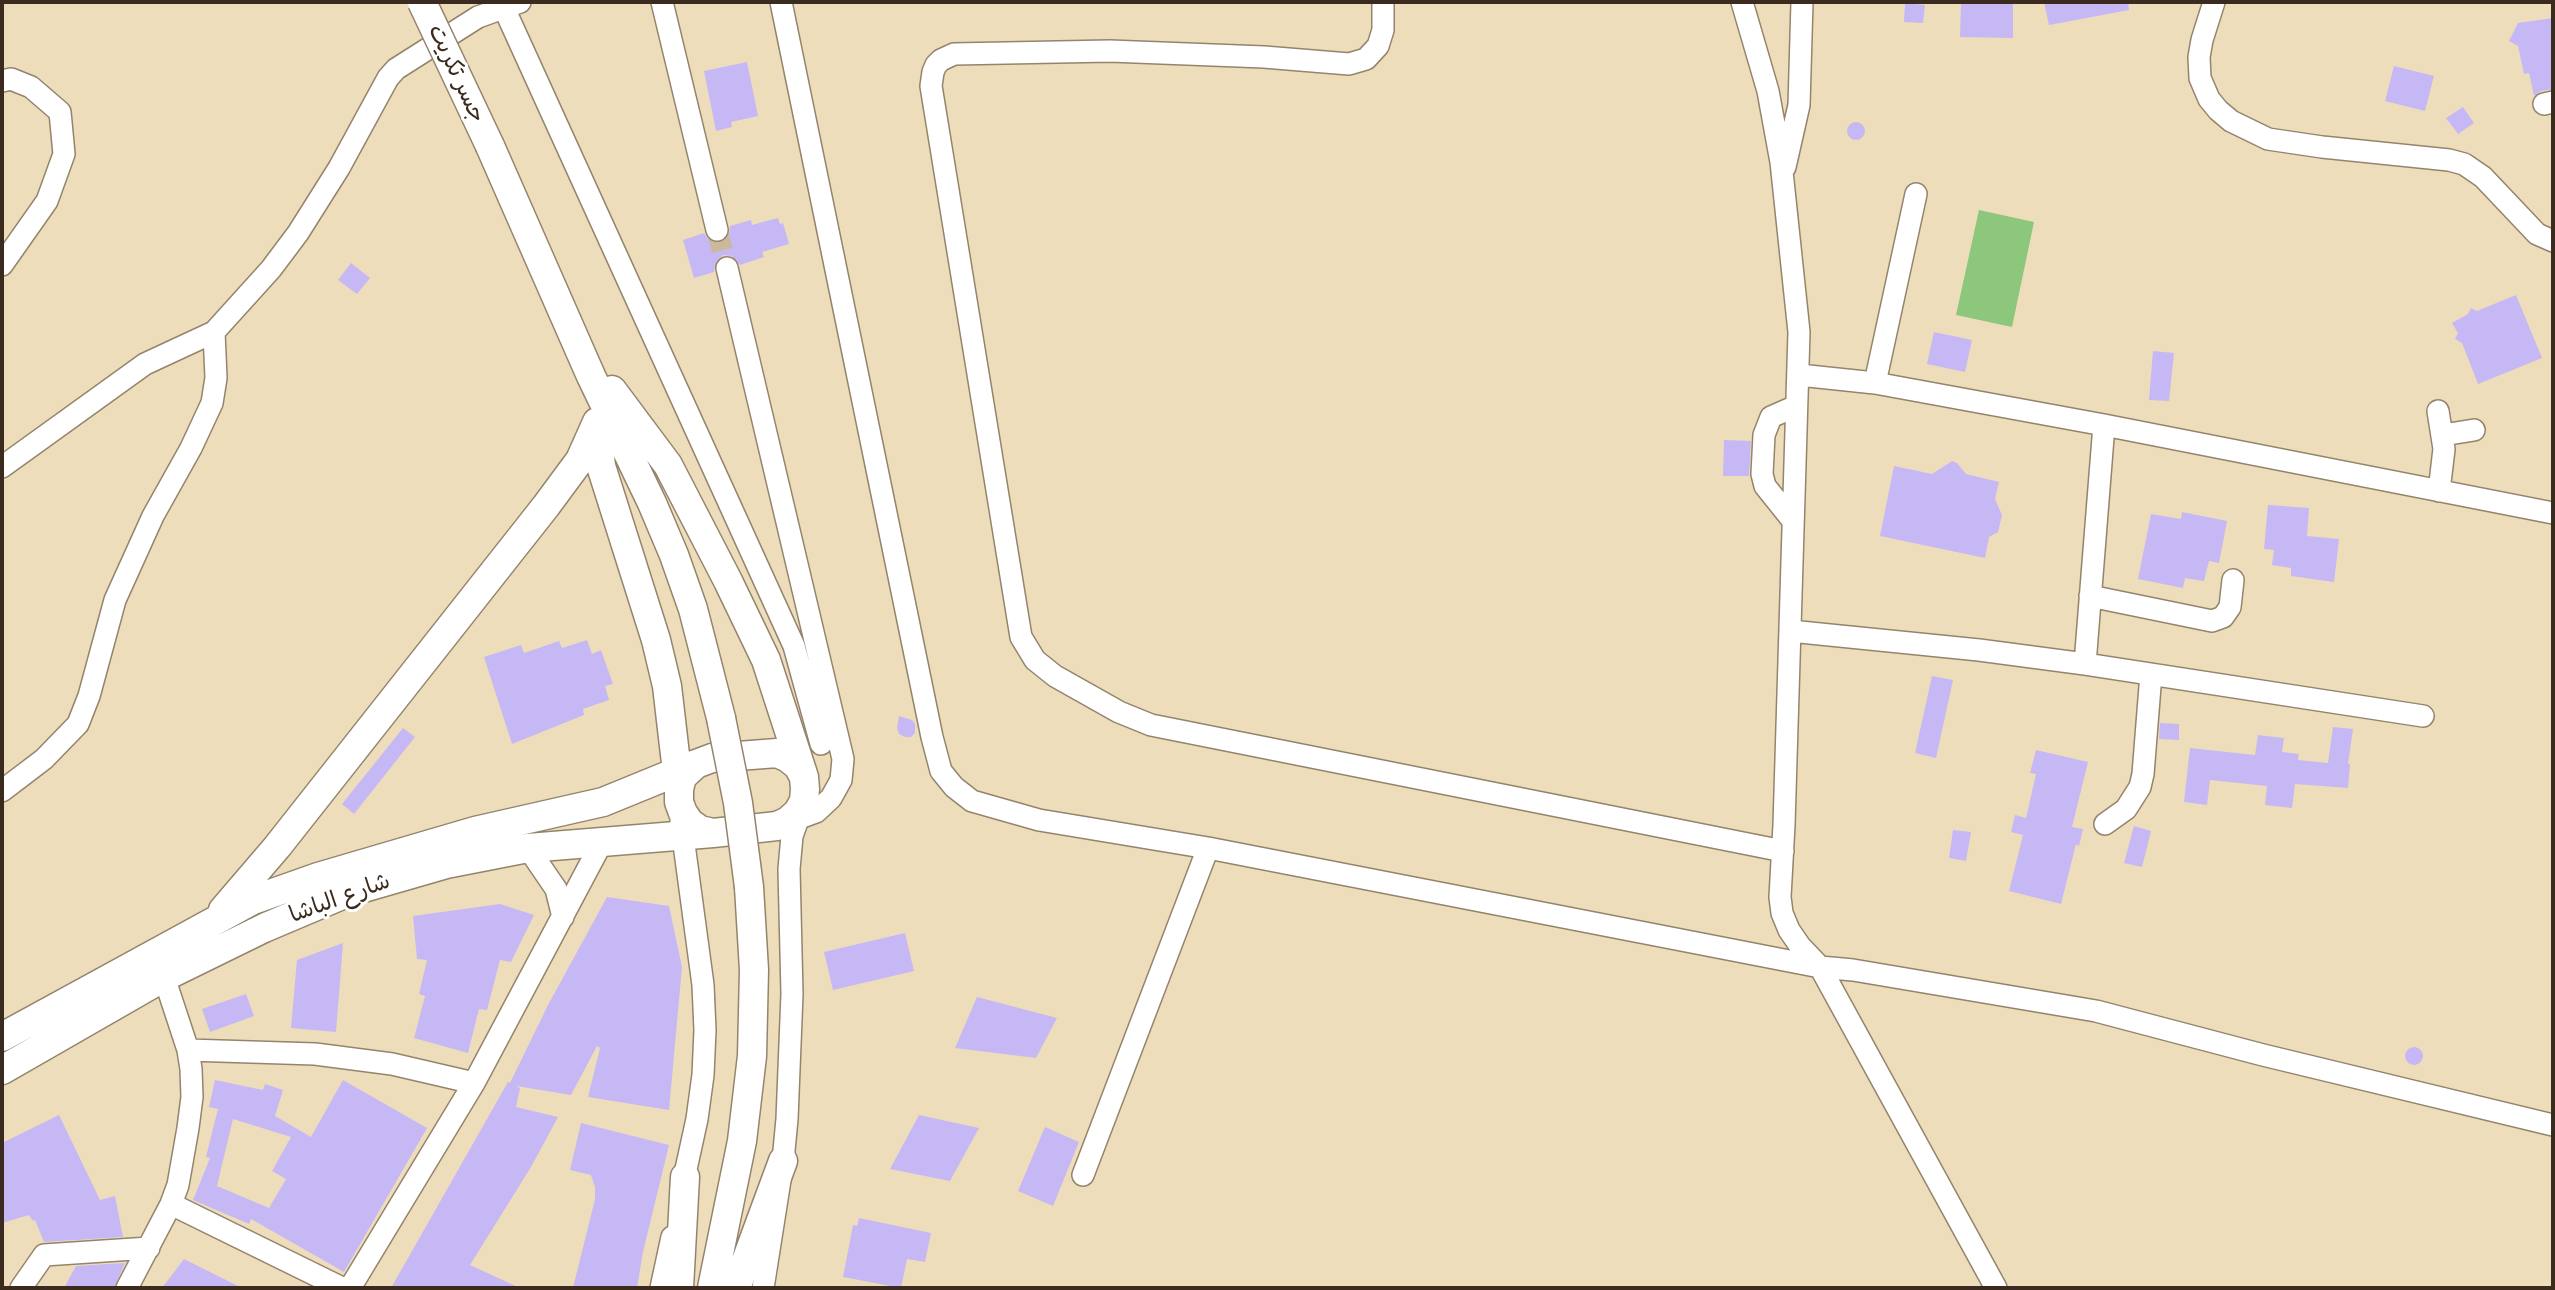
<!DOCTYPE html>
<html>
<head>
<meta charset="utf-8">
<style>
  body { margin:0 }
  #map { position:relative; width:2555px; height:1290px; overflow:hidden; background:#edb; font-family:"Balsamiq Sans",sans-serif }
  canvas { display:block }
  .frame { position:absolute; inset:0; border:4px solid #3b2a1e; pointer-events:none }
</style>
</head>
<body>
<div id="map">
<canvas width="2555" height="1290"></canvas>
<div class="frame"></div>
</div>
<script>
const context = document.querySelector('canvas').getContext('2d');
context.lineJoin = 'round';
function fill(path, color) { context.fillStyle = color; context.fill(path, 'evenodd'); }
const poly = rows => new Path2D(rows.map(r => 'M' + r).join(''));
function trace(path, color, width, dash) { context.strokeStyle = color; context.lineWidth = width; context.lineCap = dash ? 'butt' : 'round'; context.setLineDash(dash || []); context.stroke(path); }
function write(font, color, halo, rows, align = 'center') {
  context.font = font + ' "Balsamiq Sans","Playpen Sans Arabic",sans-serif'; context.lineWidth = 6; context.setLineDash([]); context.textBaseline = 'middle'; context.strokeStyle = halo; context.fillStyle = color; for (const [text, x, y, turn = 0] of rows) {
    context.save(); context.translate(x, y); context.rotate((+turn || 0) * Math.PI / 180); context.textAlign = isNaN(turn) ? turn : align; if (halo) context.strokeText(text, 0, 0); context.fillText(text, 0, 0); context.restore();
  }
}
fill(poly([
  [1979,210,2034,222,2012,327,1956,315]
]), '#8cc77c');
fill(poly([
  [1961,2,2013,2,2013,38,1960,37],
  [2044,2,2128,2,2129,10,2049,25],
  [1905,3,1925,5,1923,23,1904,22],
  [2553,18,2553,89,2541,91,2534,96,2529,73,2524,74,2518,46,2509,41,2518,23],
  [747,62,758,116,731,122,732,127,716,131,704,71],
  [2394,66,2434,76,2425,111,2385,101],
  [2463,107,2474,123,2458,134,2446,118],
  '1847 131a9 9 0 1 1 18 0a9 9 0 1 1-18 0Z',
  [778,218,780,224,783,223,789,244,762,252,764,257,740,265,731,256,723,255,715,264,714,272,694,278,683,240,704,233,708,239,719,243,729,234,730,226,751,220,752,225],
  [351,263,370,278,357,294,338,280],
  [2516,295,2542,358,2478,384,2462,343,2455,339,2458,333,2452,323,2468,314,2471,308,2477,311],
  [1934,332,1972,340,1965,372,1927,364],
  [2153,351,2174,353,2169,401,2149,400],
  [1724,440,1751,441,1749,476,1723,476],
  [1952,461,1957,463,1966,474,1999,482,1995,499,2002,515,1998,532,1989,537,1985,558,1880,536,1894,466,1932,474],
  [2268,505,2309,508,2307,536,2339,539,2334,582,2291,576,2291,568,2272,565,2274,550,2264,549],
  [2182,512,2227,521,2219,563,2209,561,2204,581,2185,578,2183,588,2138,579,2151,514,2181,519],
  [587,640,592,654,601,650,613,684,605,686,609,700,583,709,584,715,512,744,484,657,521,645,524,653,559,641,562,648],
  [1932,676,1953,680,1936,758,1915,753],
  [899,716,912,720,915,724,915,733,911,737,905,737,899,734,897,728],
  [2160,723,2179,724,2179,740,2159,739],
  [2333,727,2353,729,2348,764,2350,764,2348,788,2295,784,2292,808,2265,805,2267,786,2210,780,2207,805,2184,802,2190,748,2255,755,2258,735,2284,738,2282,752,2299,754,2298,760,2328,763],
  [403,728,415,737,354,814,342,804],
  [2036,750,2088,762,2072,827,2083,829,2079,846,2076,844,2061,904,2009,891,2023,835,2011,832,2015,815,2026,818,2036,774,2030,773],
  [2134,826,2151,831,2142,867,2124,863],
  [1953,830,1971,832,1966,861,1949,858],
  [607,897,669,906,682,967,669,1110,588,1097,600,1048,597,1046,571,1095,516,1086,520,1088,516,1107,558,1117,531,1167,470,1265,520,1288,391,1288,508,1082,510,1083,548,1005],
  [500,904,534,915,511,962,500,960,487,1010,479,1009,468,1053,414,1038,425,996,419,994,427,960,417,959,413,916],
  [905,933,914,971,833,990,824,952],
  [343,943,336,1032,291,1028,297,960],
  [246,994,254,1016,210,1032,202,1009],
  [977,997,1057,1018,1036,1058,955,1048],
  '2405 1056a9 9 0 1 1 18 0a9 9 0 1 1-18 0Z',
  [215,1080,263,1090,265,1084,283,1090,275,1116,311,1137,343,1080,427,1128,344,1272,251,1219,249,1224,193,1200,210,1158,206,1157,218,1109,209,1107],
  [233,1119,291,1137,272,1171,286,1179,269,1208,217,1186],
  [59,1115,100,1200,115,1196,123,1237,44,1242,35,1220,33,1221,29,1215,2,1223,2,1143],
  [919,1115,979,1128,950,1181,890,1169],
  [581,1123,669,1145,643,1252,637,1288,573,1288,595,1199,595,1187,591,1175,570,1170],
  [1045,1127,1079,1142,1053,1206,1018,1191],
  [859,1218,931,1233,925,1262,907,1259,901,1288,843,1277,853,1225,857,1226],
  [184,1259,242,1288,162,1288],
  [125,1263,114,1288,64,1288,76,1266]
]), '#c6b8f5');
trace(poly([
  [717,230,727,268]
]), '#cab99c', 21, [21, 10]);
const minor = poly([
  [662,2,717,230],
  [781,2,932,737,941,771,954,787,972,801,1039,820,1208,848,1820,967,1996,1288],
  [1383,2,1383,30,1378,46,1366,59,1349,64,1264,57,1110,51,954,54,941,60,936,65,933,72,931,86,1021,637,1035,660,1055,676,1119,712,1151,725,1783,851],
  [1742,2,1768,91,1781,162,1799,332,1784,825,1780,897,1782,913,1789,930,1800,946,1820,967,1853,970,2096,1011,2263,1055,2553,1125],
  [2214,2,2202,40,2199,57,2200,78,2209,99,2218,110,2231,121,2268,139,2322,147,2449,160,2464,164,2483,177,2537,234,2553,241],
  [504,8,794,646,821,744],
  [2,81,11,79,31,87,60,112,64,154,47,201,2,265],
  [2544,104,2553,102],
  [1785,167,1799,105,1802,2],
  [727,268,843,759,841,780,831,798,816,812,786,823],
  [1799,375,1875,383,2104,425,2553,513],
  [1875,383,1916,194],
  [2438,411,2444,449,2439,491],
  [2443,435,2474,430],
  [2,467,145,364,214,332,271,269,298,233,339,168,388,78,396,69,478,17,520,2],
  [1793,521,1765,486,1762,474,1764,435,1771,417,1796,406],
  [2090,596,2212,621,2223,617,2230,607,2233,580],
  [1790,631,1979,650,2085,664,2423,716],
  [2085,664,2104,425],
  [2,791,44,759,78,724,89,696,115,600,153,516,191,448,212,403,216,378,214,332],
  [681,822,703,985,705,1030,703,1075,697,1119,681,1192],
  [2105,824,2126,809,2140,787,2143,774,2151,674],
  [528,848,556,889,563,917],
  [188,1050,315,1054,392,1064,474,1083],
  [1083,1175,1208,848],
  [171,1204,342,1288],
  [21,1288,44,1255,149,1248],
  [127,1288,171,1204,178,1185,188,1128,192,1097,191,1069,188,1050,164,977],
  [350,1288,474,1083,602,842],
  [661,1288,672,1237],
  [763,1288,783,1161,787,1119,792,994,789,869,792,836,801,811]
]);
const major = poly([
  [490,146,591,376,652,503,674,555,693,609,721,718],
  [612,390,668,465,728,581,766,660,804,777],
  [597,428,601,466,656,640,667,686,679,789],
  [777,753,788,758,798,766,804,777,805,789,804,801,798,812,788,821,777,826,713,833,700,830,690,823,683,813,679,802,679,789,682,777,696,764,712,758,777,753],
  [223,910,277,847,546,506,580,460,597,422],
  [2,1037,253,900,318,877,475,831,603,802,696,764],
  [2,1070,164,977,264,928,349,892,446,864,528,848,713,833],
  [679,1288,685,1177],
  [712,1288,742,1141,752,1056,754,970,749,887],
  [736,1288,783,1161]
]);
trace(minor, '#94846c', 24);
trace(major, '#94846c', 31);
trace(minor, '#fff', 21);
trace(major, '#fff', 28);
const majorBridge = poly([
  [422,2,490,146],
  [721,718,738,803,749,887]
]);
trace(majorBridge, '#94846c', 31, []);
trace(majorBridge, '#fff', 28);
write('23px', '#3b2a1e', '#fff', [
  ["جسر تكريت",456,74,65],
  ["شارع الباشا",340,899,-20]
]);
</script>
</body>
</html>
